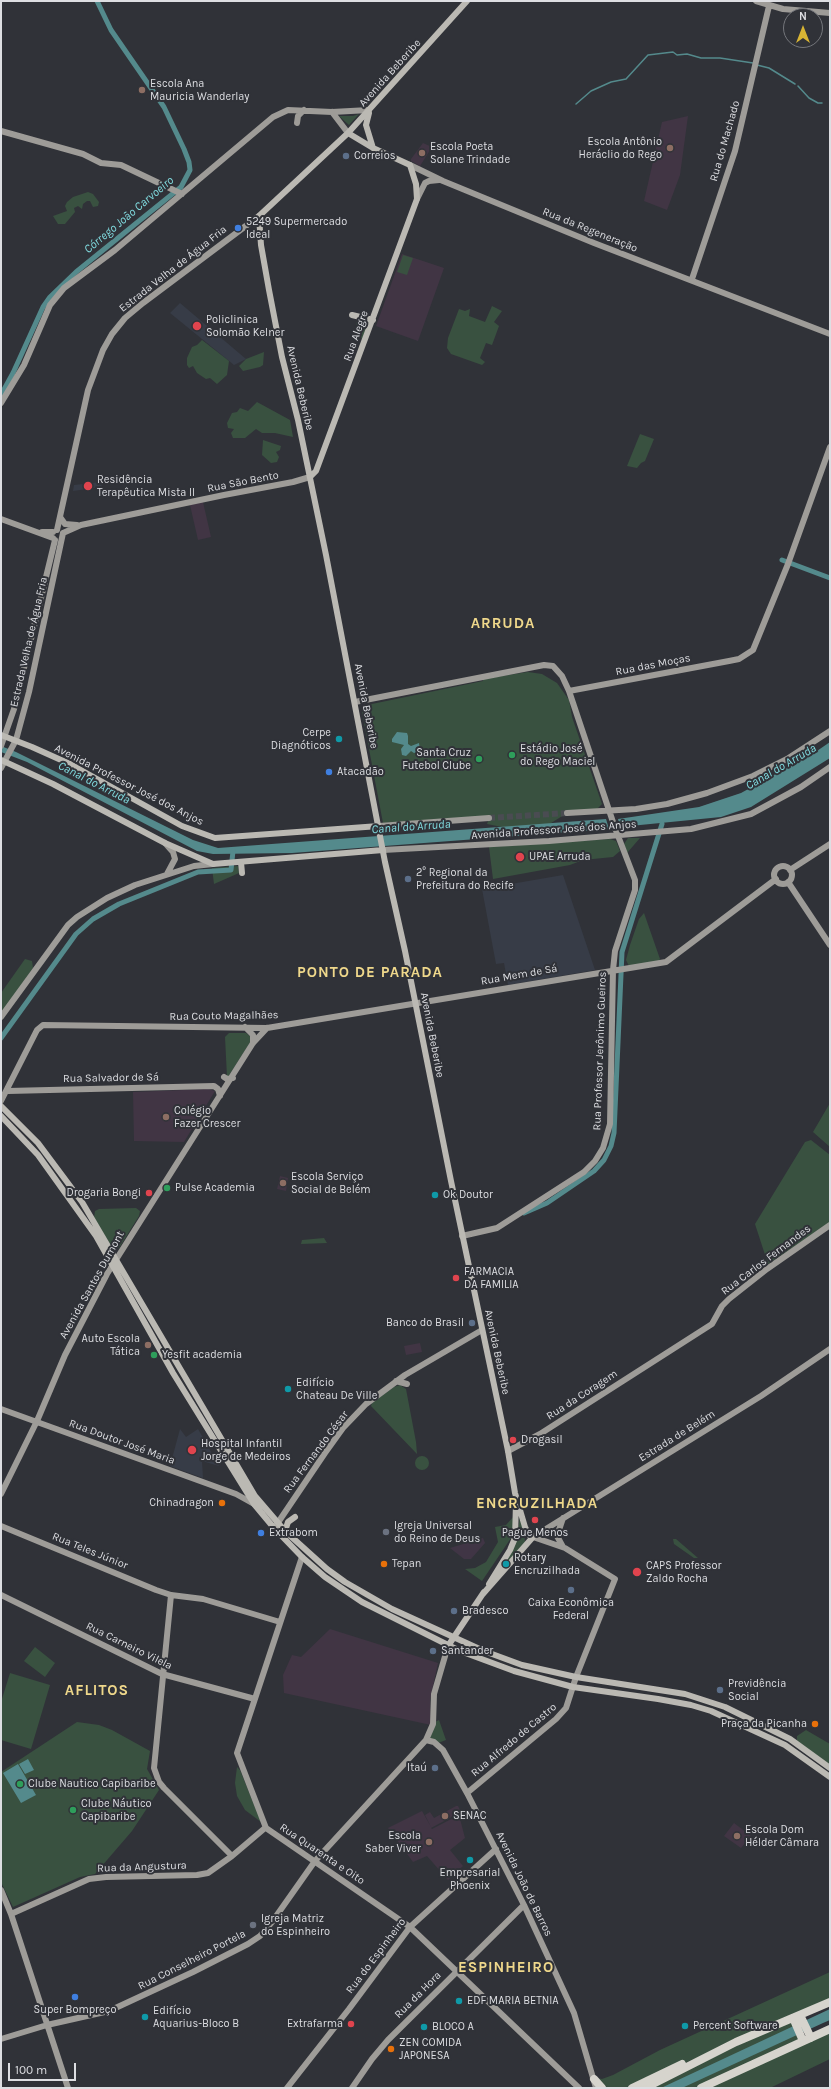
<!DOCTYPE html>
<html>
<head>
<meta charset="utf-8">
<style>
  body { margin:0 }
  #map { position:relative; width:831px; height:2089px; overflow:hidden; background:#303238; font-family:Karla,sans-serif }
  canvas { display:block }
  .frame { position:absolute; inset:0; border:2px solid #dddee2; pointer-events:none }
  .north { position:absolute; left:783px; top:8px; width:40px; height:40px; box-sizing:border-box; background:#303238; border:1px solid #75777c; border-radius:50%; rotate:0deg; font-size:11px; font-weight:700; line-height:16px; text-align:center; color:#dddee2 }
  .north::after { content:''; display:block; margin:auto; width:14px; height:18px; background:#d7b434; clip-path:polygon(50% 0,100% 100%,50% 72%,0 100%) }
  .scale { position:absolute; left:8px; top:2063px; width:68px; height:18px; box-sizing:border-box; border:2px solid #dddee2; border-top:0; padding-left:5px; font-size:12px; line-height:14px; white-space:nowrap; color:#dddee2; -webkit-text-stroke:3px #303238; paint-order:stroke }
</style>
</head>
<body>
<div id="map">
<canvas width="831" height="2089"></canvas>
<div class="frame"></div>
<div class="north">N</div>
<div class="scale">100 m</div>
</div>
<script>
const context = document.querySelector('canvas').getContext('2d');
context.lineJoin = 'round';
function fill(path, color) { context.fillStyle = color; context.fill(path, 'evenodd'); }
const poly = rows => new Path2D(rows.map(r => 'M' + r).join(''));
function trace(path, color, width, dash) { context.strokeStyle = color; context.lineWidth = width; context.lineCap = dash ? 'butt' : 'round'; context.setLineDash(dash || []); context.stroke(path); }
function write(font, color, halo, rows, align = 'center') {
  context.font = font + ' Karla,sans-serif'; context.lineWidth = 4; context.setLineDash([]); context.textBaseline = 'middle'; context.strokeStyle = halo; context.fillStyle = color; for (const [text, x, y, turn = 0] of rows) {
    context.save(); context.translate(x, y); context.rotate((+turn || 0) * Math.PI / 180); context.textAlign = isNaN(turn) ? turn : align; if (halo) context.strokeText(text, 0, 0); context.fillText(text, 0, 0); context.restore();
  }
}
fill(poly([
  [483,1538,485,1543,471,1559,464,1559,450,1548]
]), '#403545');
fill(poly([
  [180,303,246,359,234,365,170,313],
  [101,482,102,487,73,491,74,485],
  [563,875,595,970,508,985,504,963,496,964,482,889],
  [180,1429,186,1437,198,1429,219,1466,202,1461,203,1478,170,1466]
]), '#373c47');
fill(poly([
  [688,116,680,175,667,210,644,201,662,122],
  [423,143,432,147,420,166,411,161,411,159],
  [402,254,444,268,418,341,376,326],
  [203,502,211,537,198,540,190,505],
  [208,1089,215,1091,184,1142,134,1141,133,1092],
  [280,1176,288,1178,286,1191,277,1189],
  [420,1343,422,1352,406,1355,404,1346],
  [330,1629,438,1663,430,1700,431,1725,284,1693,283,1675,292,1655,301,1657],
  [456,1806,458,1806,461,1812,431,1828,432,1829,459,1815,465,1838,450,1850,463,1866,448,1880,427,1856,413,1862,388,1828,422,1811,431,1827,425,1815,430,1812,434,1818],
  [734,1823,751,1836,741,1848,724,1836]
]), '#413544');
fill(poly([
  [359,114,349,125,339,116,353,116],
  [88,192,93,194,99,202,98,206,93,207,90,201,87,201,83,204,82,209,78,206,74,208,75,212,65,224,58,224,53,216,67,211,65,206,67,202,73,197],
  [403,255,413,258,407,275,397,272],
  [492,306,502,311,494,322,499,326,492,345,486,343,480,358,485,362,482,365,451,354,447,348,448,338,459,309,465,311,470,309,469,316,485,322],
  [358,321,368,322,362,340,356,323],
  [202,340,229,361,227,375,217,384,210,378,206,379,197,373,193,366,189,368,187,365,187,358,192,347,197,345],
  [264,352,263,365,260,367,243,371,239,366,246,359],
  [257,402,290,420,293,437,275,433,262,433,256,429,245,438,233,438,231,433,234,429,228,428,227,423,232,413,237,412,240,408,248,411],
  [640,434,654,439,645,461,641,463,637,468,627,466],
  [263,440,281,446,280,450,276,452,279,457,277,462,271,463,262,455],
  [528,672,542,674,557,683,569,700,572,717,602,804,597,809,567,813,548,825,512,829,487,824,490,816,383,823,362,712,363,708,367,705,483,681,483,679],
  [628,838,640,838,627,853,624,844],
  [610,839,616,841,620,851,613,857,583,860,570,865,493,879,489,847],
  [238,866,239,873,214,884,212,868],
  [644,913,660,959,659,961,629,966,626,960,630,945,639,919],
  [25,959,32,961,33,968,1,1014,1,993],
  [229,1033,246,1033,250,1036,251,1041,228,1077,227,1077,225,1037],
  [830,1103,830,1147,813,1132],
  [811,1140,830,1155,830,1223,768,1264,755,1224,805,1142],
  [136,1208,140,1211,139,1216,119,1248,113,1249,94,1218,95,1211,99,1209],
  [324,1238,327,1243,301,1244,302,1240],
  [400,1385,406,1389,416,1442,417,1454,371,1406,372,1403,394,1387],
  '415 1463a7 7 0 1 1 14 0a7 7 0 1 1-14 0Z',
  [514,1516,514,1531,511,1538,482,1581,465,1569,475,1568,486,1562,498,1542,495,1527,506,1525],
  [520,1517,524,1529,525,1543,497,1573,516,1542],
  [673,1539,676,1539,698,1558,694,1558,674,1544],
  [35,1647,55,1663,45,1677,24,1661],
  [10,1673,50,1685,31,1749,1,1740,1,1702],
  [439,1720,446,1740,438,1743,426,1740,435,1722],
  [77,1722,99,1725,112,1730,150,1751,147,1769,159,1790,132,1831,95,1874,80,1877,13,1907,1,1882,1,1772],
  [806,1730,830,1744,830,1765,797,1741,797,1736],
  [237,1767,240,1770,261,1822,245,1810,237,1796,235,1783],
  [830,1972,830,2002,793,2018,803,2041,830,2029,830,2059,770,2088,644,2088,696,2058,632,2088,596,2088,597,2078,602,2079,613,2075,660,2050]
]), '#395140');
fill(poly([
  [397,732,407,733,408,736,408,744,411,746,419,743,420,751,414,753,411,751,406,756,402,755,401,749,404,745,392,742,392,739],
  [830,742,830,758,751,807,721,817,620,827,618,819,699,807,741,793,814,753],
  [1,746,16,752,193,840,218,848,606,819,609,829,292,853,213,854,197,851,27,762,1,752],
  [28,1759,34,1770,25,1774,19,1764],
  [18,1764,36,1795,21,1803,3,1773],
  [830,2009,830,2020,823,2023,682,2088,661,2088]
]), '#548a8c');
trace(poly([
  [757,65,769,68,795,84],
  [798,86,809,98,818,103,822,103],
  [576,104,591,91,611,82,626,79,648,55,673,52,677,55,687,54,701,58,720,58,753,63]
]), '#548a8c', 1.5);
trace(poly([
  [1,395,13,373,43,307,50,297,76,272,181,187,190,170,189,162,184,149,164,107,111,30,97,1],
  [782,560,830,578],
  [1,1038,76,934,93,919,119,904,198,872,231,870,233,851],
  [524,1213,547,1203,594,1171,604,1160,611,1146,614,1133,622,952,662,824]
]), '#548a8c', 5);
trace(poly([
  [489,818,567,813]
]), '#4a4c52', 6, [6, 3]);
trace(poly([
  [756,1,783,9,830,13],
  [332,112,348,133],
  [297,123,298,116,304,110],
  [1,131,83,154,101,163,121,165,182,194],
  [410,165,443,181,594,243,830,334],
  [417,199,425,183,429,181,439,180],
  [692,279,735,151,769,6],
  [1,403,24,365,50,305,64,288,115,250,273,117,288,110,332,112,369,110],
  [60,517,65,524,77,525],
  [1,519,53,538],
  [57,530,88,390,103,350,112,334,125,318,143,303,259,216],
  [42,532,53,532],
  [63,533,81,525,224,495,293,482,310,477],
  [569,691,729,661,739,659,753,650,788,564,830,447],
  [355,702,544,665,553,666,562,676,569,691,615,828,635,880,635,890,615,951,613,970,610,1124,603,1148,595,1161,584,1172,497,1228,462,1236],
  [1,746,14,709,55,540],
  [1,768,16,740,29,692,63,533],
  [567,813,636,809,667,804,707,793,753,776,787,759,830,731],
  [379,826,489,818],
  [165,843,173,852,175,859,167,874],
  [383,850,549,841,691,829,751,814,801,787,830,767],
  '774 875a9 9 0 1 1 18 0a9 9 0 1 1-18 0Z',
  [790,870,830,844],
  [788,882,830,945],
  [1,1017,68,925,77,917,107,898,135,885,194,866,213,864],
  [245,1027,253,1035,253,1043],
  [224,1077,227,1079,233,1078],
  [8,1091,214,1086,218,1089,220,1096],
  [1,1101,37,1030,43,1025,267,1028,666,962,776,879],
  [396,1381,407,1384],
  [1,1409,236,1494,254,1504],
  [508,1451,540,1434,712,1324,722,1306,729,1299,767,1269,830,1225],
  [1,1494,37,1421,65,1355,107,1274,253,1043,267,1028],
  [563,1518,557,1536,563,1547],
  [1,1526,156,1590,171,1595,203,1599,280,1622],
  [275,1527,325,1453,343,1428,366,1404,405,1375,482,1330],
  [533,1537,761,1396,830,1349],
  [302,1557,237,1753,266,1828,410,1927,579,2088],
  [1,1595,162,1674,255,1699],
  [171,1595,154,1768,159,1782,164,1788,232,1856],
  [426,1740,434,1742,443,1750,467,1793,524,1905,574,2013,596,2088],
  [467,1793,556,1719,566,1708,576,1677,615,1579,565,1548,533,1537],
  [1,1890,11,1914,68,2088],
  [11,1914,89,1879,106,1877,197,1875,208,1873,232,1856,265,1828],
  [1,2039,47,2025,109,2011,193,1972,248,1944,260,1936,272,1922,315,1861,426,1740,433,1724,434,1694,448,1646],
  [287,2088,349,2009,410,1927,496,1849],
  [352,2088,372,2059,388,2040,524,1905]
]), '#9e9c98', 6);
trace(poly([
  [467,1,348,133,259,216,261,245,269,290,282,357,298,420,326,555,385,862,405,951,451,1181,508,1451,515,1493,525,1527,529,1535,533,1537,482,1595],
  [369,113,366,125,373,148],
  [352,315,373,320],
  [310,477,316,471,417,199,416,184,410,165,373,148,348,133],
  [1,735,32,747,70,764,182,826,215,838,379,826],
  [1,760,53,784,165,843,213,864,383,850],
  [241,862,242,873],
  [1,1106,38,1143,82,1202,255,1496,285,1531,327,1569,345,1582,392,1609,484,1651,522,1665,576,1677,685,1694,725,1707,790,1739,830,1768],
  [1,1116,38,1155,96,1236,173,1373,254,1504,274,1528,302,1557,325,1577,362,1602,460,1651,514,1671,573,1687,658,1699,691,1705,711,1711,785,1745,830,1777],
  [285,1531,288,1522,295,1517],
  [489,1584,510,1550,515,1538,516,1502],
  [448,1646,484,1592]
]), '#bbb9b3', 6);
trace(poly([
  [800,2015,811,2038],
  [793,2018,803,2041],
  [594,2079,602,2088],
  [632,2088,682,2064],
  [645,2088,736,2042,830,2002],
  [701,2088,830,2029]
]), '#d6d4cd', 8);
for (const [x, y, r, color] of [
  [142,90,4,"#8d6e63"],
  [670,148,4,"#8d6e63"],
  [422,153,4,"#8d6e63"],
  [346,156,4,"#5c6f8a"],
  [238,228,4,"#3f7fe0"],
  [197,326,5,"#e0444e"],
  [88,486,5,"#e0444e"],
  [339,739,4,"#0f9aa8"],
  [512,755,4,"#2e9e5b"],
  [479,759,4,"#2e9e5b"],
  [329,772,4,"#3f7fe0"],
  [520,857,5,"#e0444e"],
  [408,879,4,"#5c6f8a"],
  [166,1117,4,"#8d6e63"],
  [283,1183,4,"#8d6e63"],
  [167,1188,4,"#2e9e5b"],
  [149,1193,4,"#e0444e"],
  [435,1195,4,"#0f9aa8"],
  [456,1278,4,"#e0444e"],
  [472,1323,4,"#5c6f8a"],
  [148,1345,4,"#8d6e63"],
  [154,1355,4,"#2e9e5b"],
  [288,1389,4,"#0f9aa8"],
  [513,1440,4,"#e0444e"],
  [192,1450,5,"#e0444e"],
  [222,1503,4,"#e8710a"],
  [535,1520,4,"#e0444e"],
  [386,1532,4,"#6b7280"],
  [261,1533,4,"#3f7fe0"],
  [384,1564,4,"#e8710a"],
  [506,1564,4,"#0f9aa8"],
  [637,1572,5,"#e0444e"],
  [571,1590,4,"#5c6f8a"],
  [454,1611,4,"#5c6f8a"],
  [433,1651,4,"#5c6f8a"],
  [720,1690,4,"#5c6f8a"],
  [815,1724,4,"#e8710a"],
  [435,1768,4,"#5c6f8a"],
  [20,1784,4,"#2e9e5b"],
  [73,1810,4,"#2e9e5b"],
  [445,1816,4,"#8d6e63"],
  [737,1836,4,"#8d6e63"],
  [429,1842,4,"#8d6e63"],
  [470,1860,4,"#0f9aa8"],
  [253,1925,4,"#6b7280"],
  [75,1997,4,"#3f7fe0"],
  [459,2001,4,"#0f9aa8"],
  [145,2017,4,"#0f9aa8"],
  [351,2024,4,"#e0444e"],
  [685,2026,4,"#0f9aa8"],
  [424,2027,4,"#0f9aa8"],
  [391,2049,4,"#e8710a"]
]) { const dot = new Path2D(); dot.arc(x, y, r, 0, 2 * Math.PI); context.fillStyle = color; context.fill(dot); trace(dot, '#303238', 1.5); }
write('11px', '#dddee2', '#303238', [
  ["Avenida Beberibe",390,73,-48],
  ["Rua do Machado",725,141,-74],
  ["Rua da Regeneração",590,230,22],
  ["Estrada Velha de Água Fria",173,269,-38],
  ["Rua Alegre",356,336,-70],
  ["Avenida Beberibe",300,388,77],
  ["Rua São Bento",243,482,-11],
  ["Estrada Velha de Água Fria",29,642,-77],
  ["Rua das Moças",653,665,-11],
  ["Avenida Beberibe",366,706,79],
  ["Avenida Professor José dos Anjos",129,785,27],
  ["Avenida Professor José dos Anjos",554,830,-4],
  ["Rua Mem de Sá",519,975,-10],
  ["Rua Couto Magalhães",224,1016,-1],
  ["Avenida Beberibe",432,1035,79],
  ["Rua Professor Jerônimo Gueiros",600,1051,-88],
  ["Rua Salvador de Sá",111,1078,-1],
  ["Rua Carlos Fernandes",766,1260,-37],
  ["Avenida Santos Dumont",92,1285,-61],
  ["Avenida Beberibe",497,1352,78],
  ["Rua da Coragem",582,1395,-33],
  ["Estrada de Belém",677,1436,-32],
  ["Rua Doutor José Maria",122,1442,20],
  ["Rua Fernando César",316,1452,-53],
  ["Rua Teles Júnior",90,1551,22],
  ["Rua Carneiro Vilela",129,1646,26],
  ["Rua Alfredo de Castro",514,1740,-40],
  ["Rua Quarenta e Oito",322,1854,34],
  ["Rua da Angustura",142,1867,-2],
  ["Avenida João de Barros",524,1884,64],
  ["Rua do Espinheiro",376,1956,-53],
  ["Rua Conselheiro Portela",192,1960,-27],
  ["Rua da Hora",418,1995,-45]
]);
write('11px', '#dddee2', '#303238', [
  ["Escola Ana",150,84],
  ["Mauricia Wanderlay",150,97],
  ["Escola Antônio",662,142,"right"],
  ["Heráclio do Rego",662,155,"right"],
  ["Escola Poeta",430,147],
  ["Solane Trindade",430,160],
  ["Correios",354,156],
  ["5249 Supermercado",246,222],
  ["Ideal",246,235],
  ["Policlinica",206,320],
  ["Solomão Kelner",206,333],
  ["Residência",97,480],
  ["Terapêutica Mista II",97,493],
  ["Cerpe",331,733,"right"],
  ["Diagnóticos",331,746,"right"],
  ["Estádio José",520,749],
  ["do Rego Maciel",520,762],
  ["Santa Cruz",471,753,"right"],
  ["Futebol Clube",471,766,"right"],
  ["Atacadão",337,772],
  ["UPAE Arruda",529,857],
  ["2° Regional da",416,873],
  ["Prefeitura do Recife",416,886],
  ["Colégio",174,1111],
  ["Fazer Crescer",174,1124],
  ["Escola Serviço",291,1177],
  ["Social de Belém",291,1190],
  ["Pulse Academia",175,1188],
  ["Drogaria Bongi",141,1193,"right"],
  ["Ok Doutor",443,1195],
  ["FARMACIA",464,1272],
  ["DA FAMILIA",464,1285],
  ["Banco do Brasil",464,1323,"right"],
  ["Auto Escola",140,1339,"right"],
  ["Tática",140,1352,"right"],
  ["Yesfit academia",162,1355],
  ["Edifício",296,1383],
  ["Chateau De Ville",296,1396],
  ["Drogasil",521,1440],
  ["Hospital Infantil",201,1444],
  ["Jorge de Medeiros",201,1457],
  ["Chinadragon",214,1503,"right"],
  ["Igreja Universal",394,1526],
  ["do Reino de Deus",394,1539],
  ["Extrabom",269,1533],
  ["Pague Menos",535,1533,"center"],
  ["Rotary",514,1558],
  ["Encruzilhada",514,1571],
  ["Tepan",392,1564],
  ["CAPS Professor",646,1566],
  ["Zaldo Rocha",646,1579],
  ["Caixa Econômica",571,1603,"center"],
  ["Federal",571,1616,"center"],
  ["Bradesco",462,1611],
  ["Santander",441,1651],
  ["Previdência",728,1684],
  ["Social",728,1697],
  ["Praça da Picanha",807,1724,"right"],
  ["Itaú",427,1768,"right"],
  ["Clube Nautico Capibaribe",28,1784],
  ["Clube Náutico",81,1804],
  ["Capibaribe",81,1817],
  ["SENAC",453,1816],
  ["Escola Dom",745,1830],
  ["Hélder Câmara",745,1843],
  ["Escola",421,1836,"right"],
  ["Saber Viver",421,1849,"right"],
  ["Empresarial",470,1873,"center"],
  ["Phoenix",470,1886,"center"],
  ["Igreja Matriz",261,1919],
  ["do Espinheiro",261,1932],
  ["EDF MARIA BETNIA",467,2001],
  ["Super Bompreço",75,2010,"center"],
  ["Edifício",153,2011],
  ["Aquarius-Bloco B",153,2024],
  ["Extrafarma",343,2024,"right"],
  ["Percent Software",693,2026],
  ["BLOCO A",432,2027],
  ["ZEN COMIDA",399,2043],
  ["JAPONESA",399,2056]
], 'left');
write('italic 12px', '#81dce0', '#303238', [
  ["Córrego João Carvoeiro",129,215,-40],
  ["Canal do Arruda",781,767,-30],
  ["Canal do Arruda",94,783,27],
  ["Canal do Arruda",411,827,-4]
]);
context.letterSpacing = '1px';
write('bold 15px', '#efd88b', '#303238', [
  ["ARRUDA",503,624],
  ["PONTO DE PARADA",370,973],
  ["ENCRUZILHADA",537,1504],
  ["AFLITOS",97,1691],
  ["ESPINHEIRO",506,1968]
]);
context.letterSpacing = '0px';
</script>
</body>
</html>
